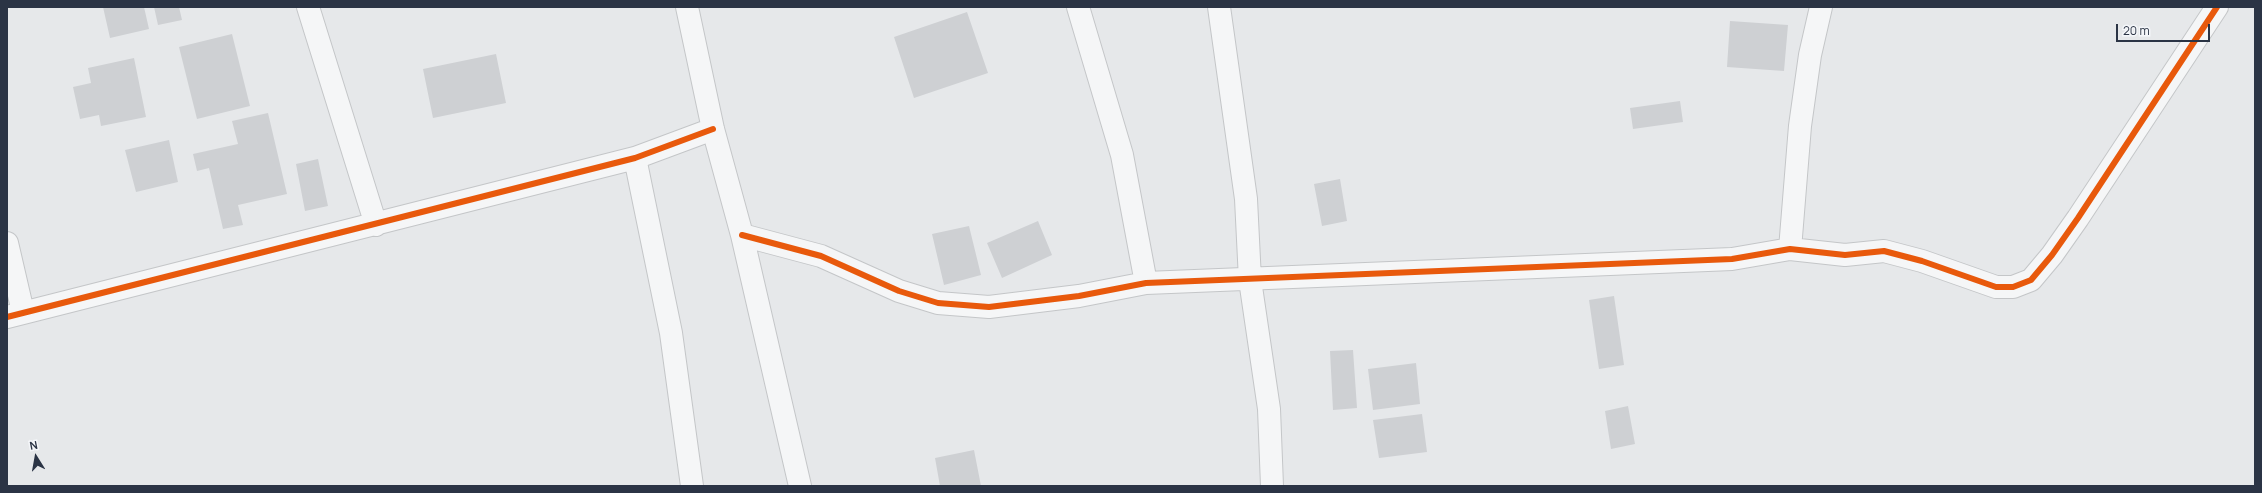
<!DOCTYPE html>
<html>
<head>
<meta charset="utf-8">
<style>
  body { margin:0 }
  #map { position:relative; width:2262px; height:493px; overflow:hidden; background:#e6e8ea; font-family:Manrope,sans-serif }
  canvas { display:block }
  .frame { position:absolute; inset:0; border:8px solid #2b3445; pointer-events:none }
  .north { position:absolute; left:16px; top:437px; width:40px; height:40px; -webkit-text-stroke:3px #f4f6f9; paint-order:stroke; rotate:349deg; font-size:11px; font-weight:700; line-height:16px; text-align:center; color:#2b3445 }
  .north::after { content:''; display:block; margin:auto; width:14px; height:18px; background:#2b3445; clip-path:polygon(50% 0,100% 100%,50% 72%,0 100%) }
  .scale { position:absolute; left:2116px; top:24px; width:94px; height:18px; box-sizing:border-box; border:2px solid #2b3445; border-top:0; padding-left:5px; font-size:12px; line-height:14px; white-space:nowrap; color:#2b3445; -webkit-text-stroke:3px #f4f6f9; paint-order:stroke }
</style>
</head>
<body>
<div id="map">
<canvas width="2262" height="493"></canvas>
<div class="frame"></div>
<div class="north">N</div>
<div class="scale">20 m</div>
</div>
<script>
const context = document.querySelector('canvas').getContext('2d');
context.lineJoin = 'round';
function fill(path, color) { context.fillStyle = color; context.fill(path, 'evenodd'); }
const poly = rows => new Path2D(rows.map(r => 'M' + r).join(''));
function trace(path, color, width, dash) { context.strokeStyle = color; context.lineWidth = width; context.lineCap = dash ? 'butt' : 'round'; context.setLineDash(dash || []); context.stroke(path); }
fill(poly([
  [103,7,144,7,149,29,110,38],
  [154,7,179,7,182,20,158,25],
  [967,12,988,73,914,98,894,37],
  [1730,21,1788,25,1784,71,1727,67],
  [232,34,250,106,197,119,179,47],
  [496,54,506,103,433,118,423,69],
  [134,58,146,117,101,126,99,115,80,119,73,87,91,83,88,68],
  [1680,101,1683,122,1633,129,1630,108],
  [268,113,287,194,238,205,243,225,223,229,209,168,197,171,193,154,238,144,232,121],
  [169,140,178,182,136,192,125,150],
  [318,159,328,206,305,211,296,164],
  [1340,179,1347,221,1322,226,1314,184],
  [1038,221,1052,255,1002,278,987,243],
  [969,226,981,275,944,285,932,234],
  [1614,296,1624,365,1599,369,1589,300],
  [1353,350,1357,408,1333,410,1330,351],
  [1416,363,1420,404,1373,410,1368,369],
  [1628,406,1635,444,1611,449,1605,411],
  [1422,414,1427,452,1379,458,1373,420],
  [974,450,981,486,940,486,935,458]
]), '#ced0d3');
const street = poly([
  [308,7,376,225],
  [687,7,713,129,742,235,800,486],
  [1078,7,1122,155,1146,283],
  [1219,7,1246,199,1250,280,1269,409,1272,486],
  [635,158,671,333,692,486],
  [742,235,821,256,899,291,938,303,989,307,1079,296,1146,283,1732,259,1790,249,1845,255,1884,251,1922,261,1996,287,2013,287,2031,280,2052,255,2078,218,2217,7],
  [7,243,23,312],
  [1790,249,1800,126,1810,55,1821,7],
  [7,317,635,158,713,129]
]);
trace(street, '#c4c6c8', 24);
trace(street, '#f5f6f7', 22);
trace(poly([
  [742,235,821,256,899,291,938,303,989,307,1079,296,1146,283,1732,259,1790,249,1845,255,1884,251,1922,261,1996,287,2013,287,2031,280,2052,255,2078,218,2217,7],
  [7,317,635,158,713,129]
]), '#e8590c', 6);
</script>
</body>
</html>
